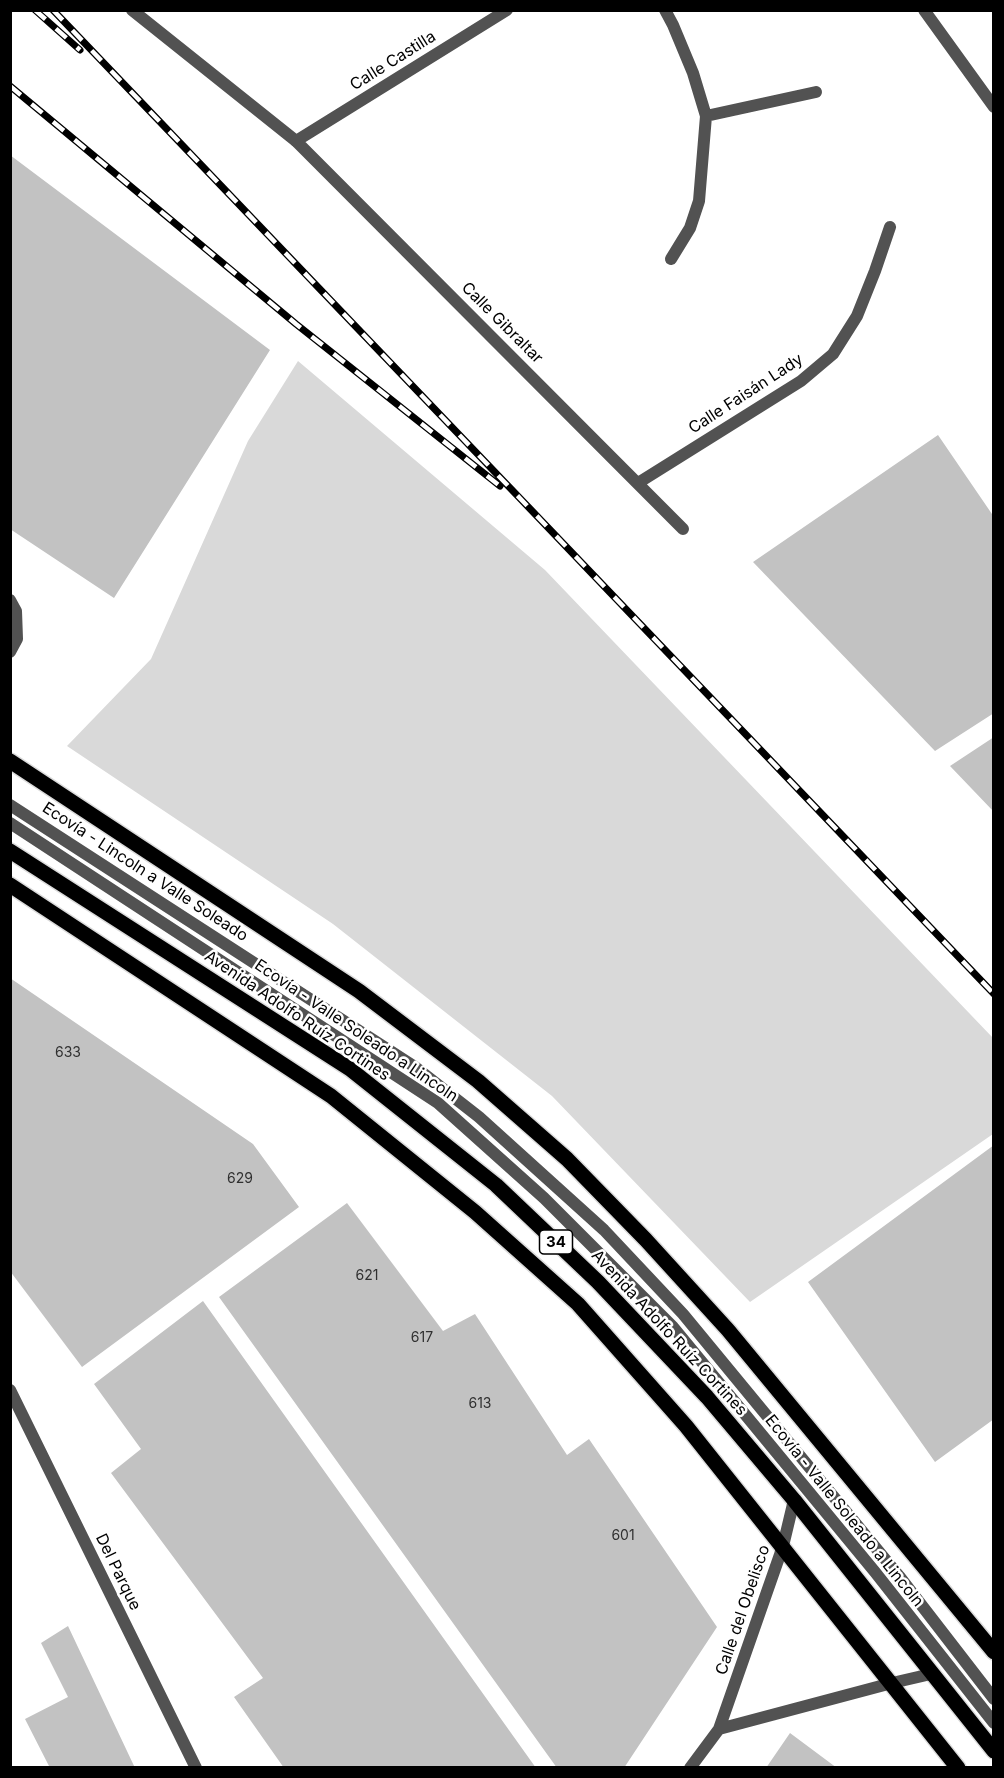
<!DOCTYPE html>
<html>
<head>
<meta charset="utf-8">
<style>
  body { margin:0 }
  #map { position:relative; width:1004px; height:1778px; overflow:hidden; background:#fff; font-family:Inter,sans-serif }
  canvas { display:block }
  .frame { position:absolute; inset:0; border:12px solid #000; pointer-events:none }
</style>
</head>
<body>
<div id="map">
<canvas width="1004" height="1778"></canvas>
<div class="frame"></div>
</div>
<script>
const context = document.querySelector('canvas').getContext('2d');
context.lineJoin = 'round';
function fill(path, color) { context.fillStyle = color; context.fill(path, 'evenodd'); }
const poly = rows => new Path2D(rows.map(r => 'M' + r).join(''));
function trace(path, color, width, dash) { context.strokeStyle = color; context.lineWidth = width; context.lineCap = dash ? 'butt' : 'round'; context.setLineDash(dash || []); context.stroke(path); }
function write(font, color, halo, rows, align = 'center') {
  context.font = font + ' Inter,sans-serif'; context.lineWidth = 5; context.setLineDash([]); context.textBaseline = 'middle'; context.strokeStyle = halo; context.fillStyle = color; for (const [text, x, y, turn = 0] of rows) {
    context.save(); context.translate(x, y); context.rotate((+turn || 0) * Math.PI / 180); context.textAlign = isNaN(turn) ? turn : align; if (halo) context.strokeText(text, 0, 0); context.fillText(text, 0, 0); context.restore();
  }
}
fill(poly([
  [298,361,545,570,993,1038,993,1134,750,1302,552,1096,333,924,67,746,151,659,248,441]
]), '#d9d9d9');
fill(poly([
  [10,155,270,350,114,598,10,529],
  [938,435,994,517,994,713,935,751,753,562],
  [994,737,994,812,950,766],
  [10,978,253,1144,299,1207,82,1367,10,1271],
  [994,1145,994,1419,935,1462,808,1282],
  [347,1203,443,1331,475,1314,567,1455,589,1439,717,1627,624,1768,557,1768,219,1297],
  [203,1301,536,1768,284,1768,234,1697,263,1678,111,1473,141,1449,94,1384],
  [68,1626,135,1768,50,1768,25,1719,68,1697,41,1643],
  [790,1733,837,1768,766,1768]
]), '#c2c2c2');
const primary = poly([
  [10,761,359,991,478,1081,567,1159,646,1240,728,1330,994,1652],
  [10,851,350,1069,496,1185,598,1282,707,1397,794,1500,994,1751],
  [10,885,331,1096,475,1212,578,1304,686,1426,958,1768]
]);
trace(primary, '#dbdbdb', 18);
trace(poly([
  [132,10,296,141],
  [10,600,16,611,17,639,10,652],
  [10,805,415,1067,479,1117,604,1230,683,1314,899,1576,994,1699],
  [10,823,438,1103,544,1198,673,1327,875,1572,994,1723],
  [10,1390,196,1768],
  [719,1729,892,1683,931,1674],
  [690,1768,719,1729,783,1546,794,1500]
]), '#525252', 12);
trace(poly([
  [507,10,296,141,683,529],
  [665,10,673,25,693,73,706,116,699,201,690,228,671,259],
  [924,10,994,107],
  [706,116,816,92],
  [638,483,801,381,833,354,857,316,875,271,890,227]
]), '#525252', 12);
trace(primary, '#000', 15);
const rail = poly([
  [35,10,80,50],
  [53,10,994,994],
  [10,86,296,324,500,486]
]);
trace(rail, '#000', 7);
trace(rail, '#fff', 4.5, [14]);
write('14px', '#303030', null, [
  ["633",68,1053],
  ["629",240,1179],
  ["621",367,1276],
  ["617",422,1338],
  ["613",480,1404],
  ["601",623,1536]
]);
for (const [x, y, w] of [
  [556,1242,33]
]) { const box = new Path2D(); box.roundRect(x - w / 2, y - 12, w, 24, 4.5); context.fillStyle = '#fff'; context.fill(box); trace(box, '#000', 1.5); }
write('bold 15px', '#000', null, [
  ["34",556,1242]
]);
write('16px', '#000', '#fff', [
  ["Calle Castilla",393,61,-32],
  ["Calle Gibraltar",502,323,45],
  ["Calle Faisán Lady",746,394,-33],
  ["Ecovía - Lincoln a Valle Soleado",145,872,33],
  ["Avenida Adolfo Ruíz Cortines",297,1016,34],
  ["Ecovía - Valle Soleado a Lincoln",356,1031,34],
  ["Avenida Adolfo Ruíz Cortines",669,1333,47],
  ["Ecovía - Valle Soleado a Lincoln",844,1511,51],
  ["Del Parque",118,1572,64],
  ["Calle del Obelisco",743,1610,-71]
]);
</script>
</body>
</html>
